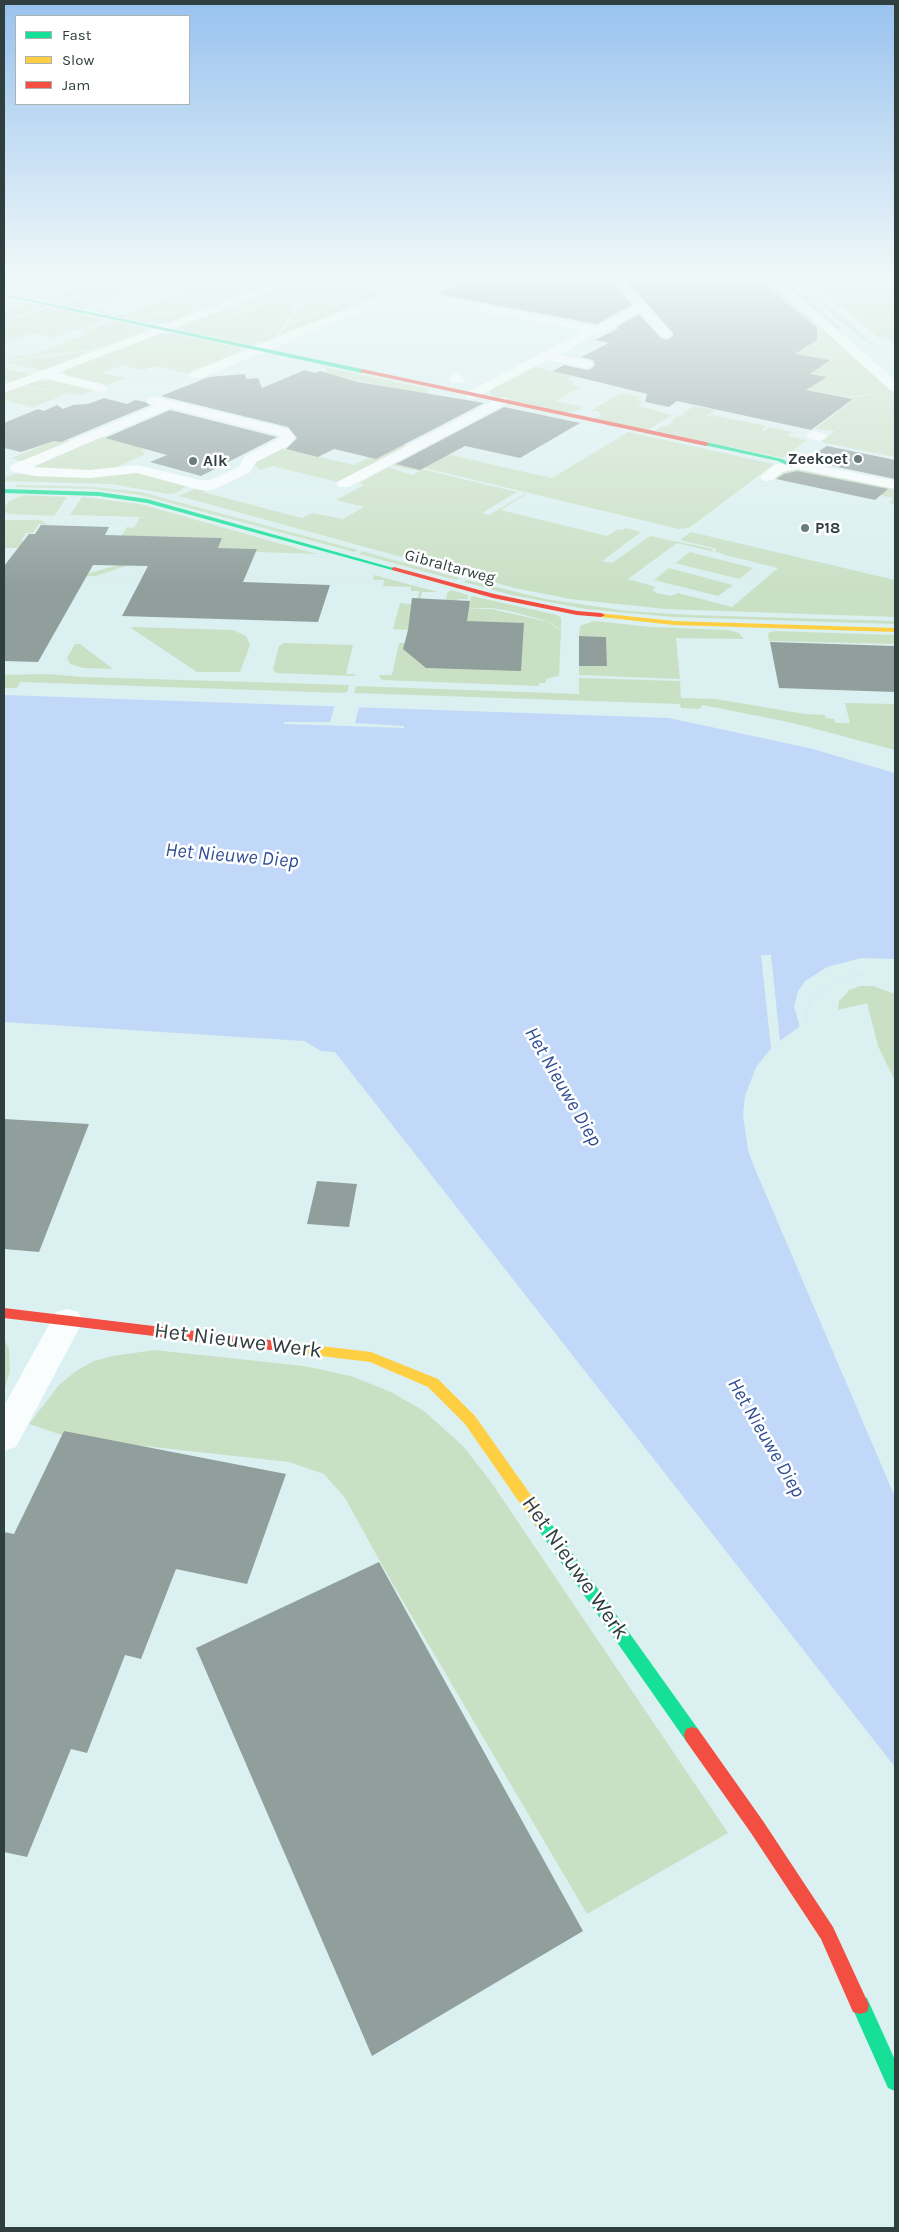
<!DOCTYPE html>
<html>
<head>
<meta charset="utf-8">
<style>
  body { margin:0 }
  #map { position:relative; width:899px; height:2232px; overflow:hidden; background:#dbf0f0; font-family:Karla,sans-serif }
  canvas { display:block }
  .frame { position:absolute; inset:0; border:5px solid #2f3e3e; pointer-events:none }
  .legend { position:absolute; left:15px; top:15px; width:175px; height:90px; box-sizing:border-box; background:#fff; border:1px solid #acb2b2; margin:0; padding:6px 9px; list-style:none; font-size:15px; color:#2f3e3e }
  .legend li { display:flex; align-items:center; gap:10px; height:25px }
  .legend b { width:25px; border:1px solid #acb2b2 }
</style>
</head>
<body>
<div id="map">
<canvas width="899" height="2232"></canvas>
<div class="frame"></div>
<ul class="legend">
<li><b style="height:6px;background:#16e098"></b>Fast</li>
<li><b style="height:6px;background:#ffcf43"></b>Slow</li>
<li><b style="height:6px;background:#f24e42"></b>Jam</li>
</ul>
</div>
<script>
const context = document.querySelector('canvas').getContext('2d');
context.lineJoin = 'round';
function fill(path, color) { context.fillStyle = color; context.fill(path, 'evenodd'); }
const poly = rows => new Path2D(rows.map(r => 'M' + r).join(''));
function trace(path, color, width, dash) { context.strokeStyle = color; context.lineWidth = width; context.lineCap = dash ? 'butt' : 'round'; context.setLineDash(dash || []); context.stroke(path); }
function write(font, color, halo, rows, align = 'center') {
  context.font = font + ' Karla,sans-serif'; context.lineWidth = 5; context.setLineDash([]); context.textBaseline = 'middle'; context.strokeStyle = halo; context.fillStyle = color; for (const [text, x, y, turn = 0] of rows) {
    context.save(); context.translate(x, y); context.rotate((+turn || 0) * Math.PI / 180); context.textAlign = isNaN(turn) ? turn : align; if (halo) context.strokeText(text, 0, 0); context.fillText(text, 0, 0); context.restore();
  }
}
fill(poly([
  [113,277,139,277,55,303,40,300],
  [145,277,290,277,289,278,206,309,204,310,283,280,198,310,120,317,95,312,103,309,104,312,118,315,127,314,134,312,133,310,166,300,194,287,177,283,171,286,155,282,86,306,94,308,82,309,60,304],
  [327,277,377,277,394,288,382,287],
  [758,277,764,277,823,329,797,330,778,318,805,317],
  [776,277,791,284,842,328,836,329],
  [784,277,795,277,875,345,870,345,797,284],
  [806,277,895,277,895,343,879,338],
  [314,279,311,284,251,307,223,309,297,281],
  [317,279,380,292,381,294,371,300,344,302,363,293,340,302,301,304],
  [310,286,298,304,255,307],
  [368,301,279,338,287,325,342,303],
  [31,303,47,306,4,320,4,311],
  [338,303,288,323,300,305],
  [297,305,284,325,250,339,283,326,275,340,265,343,248,344,185,331,181,328,182,325,221,310,249,308,201,327,252,308],
  [51,307,106,319,53,338,32,333,4,343,4,322],
  [196,311,174,320,204,311,175,321,164,323,149,323,123,318],
  [114,321,144,328,146,331,105,348,99,348,137,334,95,349,4,361,20,355,28,356,83,336,89,334,82,332],
  [824,330,895,393,895,457,821,442,835,431,815,429,855,399,851,398,869,395,889,398,865,394,847,397,764,382,766,376,842,390,768,375,816,384,826,377,810,374,829,360,794,354,795,331],
  [157,334,175,334,239,348,242,351,191,374,155,366,144,370,126,366,128,365,126,364,102,373,125,378,105,386,69,377,63,373,66,369],
  [101,349,43,371,4,362,91,351,61,363],
  [534,366,573,376,566,380,574,382,570,385,580,387,555,401,584,407,573,412,566,412,496,397,490,393,491,389],
  [325,367,429,389,424,395,323,373,327,372],
  [4,368,33,375,4,384,13,380,4,383],
  [53,380,62,382,95,390,82,395,21,385,39,381],
  [19,386,69,393,33,407,4,400,4,392],
  [621,393,642,397,637,400,643,402,638,406,672,415,648,430,593,418,602,416,597,411,590,411],
  [694,406,715,410,703,418,710,415,767,426,762,430,764,431,769,427,793,432,787,436,807,440,783,458,655,431,662,426,666,427,674,421,671,420,680,415,690,417,682,414],
  [191,415,162,443,142,448,144,455,117,467,93,471,35,468,34,467,100,437,112,440,153,422,146,419,162,423],
  [628,432,774,464,689,528,679,529,400,462,424,449,552,478],
  [66,440,71,441,23,462,11,458,54,441,61,442],
  [396,443,407,446,338,482,272,466,261,470,255,466,256,462,282,448,354,465],
  [396,463,517,492,482,513,489,515,524,494,526,494,501,510,607,536,618,529,623,530,626,528,641,532,602,561,612,563,650,536,713,549,712,551,718,553,677,543,628,579,656,587,652,590,657,593,671,596,678,593,732,607,778,568,725,555,715,551,717,549,680,540,691,532,895,580,895,617,665,609,570,599,515,588,179,496,196,488,204,490,203,492,302,518,313,513,343,519,364,507,336,500,364,485,359,483,389,467,412,475,420,471,392,466],
  [793,469,813,470,895,488,895,504,889,503,893,498,784,475,778,479,775,478,783,471],
  [134,472,188,485,176,493,168,494,111,484,4,481,4,477,15,474,89,477],
  [16,485,95,487,141,492,358,550,354,552,140,495,93,489,15,487],
  [24,495,67,497,54,516,11,514,4,512,4,508,9,501],
  [82,497,140,504,317,554,256,552,257,549,218,548,222,538,143,536,126,566,96,576,86,576,89,573,126,563,110,556,127,527,134,528,140,517,70,515],
  [4,520,40,520,48,525,39,524,33,533,26,533,21,541,26,541,21,548,4,548],
  [362,551,459,578,456,580,359,554],
  [690,552,753,568,739,579,675,563],
  [669,568,733,585,718,596,654,580],
  [374,575,438,592,422,592,419,606,417,604,419,591,411,591,411,587,383,586,384,580,373,580],
  [467,580,545,599,627,611,691,615,895,621,895,624,673,617,586,609,512,595,464,582],
  [451,590,468,595,468,599,458,599,454,604,470,605,471,596,557,615,561,618,561,630,550,622,510,611,492,608,453,608,446,600,447,593],
  [400,603,452,608,491,609,549,622,561,631,559,676,546,679,546,683,539,683,539,686,383,680,380,678,379,675,392,675,399,643,405,643,408,630,393,629],
  [594,621,652,627,728,630,739,633,744,639,676,638,680,679,579,675,579,666,607,666,606,637,579,636,580,626],
  [133,627,233,630,246,636,250,645,240,672,197,672,131,628],
  [775,631,895,635,895,644,769,641,768,633],
  [284,643,353,645,346,674,355,674,355,676,276,673,273,670,279,646],
  [75,644,80,644,113,669,84,668,70,664,67,658],
  [47,674,84,677,349,685,347,692,343,693,20,682,17,688,4,688,4,675],
  [579,678,680,681,681,698,716,699,804,714,825,715,826,718,834,719,836,723,850,723,845,703,895,704,895,711,893,711,895,718,895,750,793,723,703,705,699,709,681,708,680,704,354,693,356,686,579,694],
  [860,986,873,986,895,994,895,1081,878,1046,867,1003,838,1010,839,1001,844,996,849,990],
  [4,1339,9,1349,10,1371,4,1391],
  [154,1350,304,1366,351,1376,391,1392,424,1411,463,1446,491,1482,728,1833,587,1914,387,1574,345,1498,324,1474,289,1462,71,1438,29,1424,59,1385,76,1371,94,1361,113,1356]
]), '#cae0c5');
fill(poly([
  [4,695,669,718,809,748,895,773,895,976,872,973,852,976,833,983,814,995,809,1003,806,1022,774,1045,756,1067,745,1096,743,1115,748,1150,755,1169,895,1497,895,1767,335,1052,321,1051,304,1041,4,1022]
]), '#c1d8f9');
fill(poly([
  [335,704,360,704,355,723,404,726,404,728,284,724,284,722,330,722],
  [761,955,771,955,780,1041,771,1049],
  [861,958,895,959,895,976,865,974,852,976,833,983,814,995,809,1003,806,1022,800,1027,794,1007,798,991,805,981,827,967]
]), '#dbf0f0');
fill(poly([
  [477,277,608,277,632,305,597,324,436,294],
  [623,277,757,277,817,328,817,340,795,354,830,360,810,374,827,377,806,390,853,399,811,430,677,401,669,407,645,402,647,394,553,371,564,365,587,370,591,369,595,365,593,360,581,357,609,343,595,340,619,328,616,327,639,314,661,338,667,340,673,336,673,333],
  [305,370,315,373,320,371,358,382,484,403,376,459,334,449,318,457,286,449,297,438,288,427,161,396,209,377,245,374,246,379,258,378,262,388],
  [104,398,127,404,135,400,145,402,150,405,61,442,54,441,21,452,4,448,4,423,38,409,44,411,57,405,63,409,73,405,88,404],
  [504,407,580,423,520,458,465,446,420,470,396,464],
  [170,410,277,437,201,476,150,462,167,455,105,438],
  [827,446,895,460,895,479,804,460],
  [797,471,888,489,875,500,776,479,784,474],
  [41,525,109,527,105,535,222,538,218,548,257,549,243,582,330,585,318,622,122,616,148,566,93,565,38,662,4,661,4,566,29,534,35,534],
  [412,598,470,601,467,621,524,623,521,671,426,668,403,649,408,630],
  [579,636,606,637,607,666,579,666],
  [770,642,895,646,895,692,779,688],
  [4,1119,89,1124,39,1252,4,1249],
  [317,1181,357,1184,349,1227,307,1224],
  [64,1431,286,1474,247,1584,176,1569,141,1659,125,1655,87,1753,71,1749,27,1857,4,1852,4,1532,14,1534],
  [379,1562,583,1931,372,2056,196,1648]
]), '#909f9c');
fill(poly([
  [291,277,305,277,304,279,57,373,105,385,107,388,105,391,100,392,44,378,4,393,4,385,291,277],
  [311,277,333,277,396,289,425,277,439,277,438,279,410,291,593,326,597,326,635,306,610,277,621,277,672,334,666,338,662,337,639,312,604,332,597,333,559,355,591,361,593,364,591,367,587,368,548,360,472,399,467,398,465,395,467,392,581,333,578,333,577,329,398,296,201,378,191,378,190,375,191,372,385,293,316,280,311,277],
  [765,277,776,277,895,380,895,391,890,390,765,277],
  [456,373,462,377,465,380,463,383,453,383,451,380,450,377,456,373],
  [153,396,288,429,295,438,288,446,256,462,249,473,212,490,200,490,137,473,90,478,34,476,12,471,10,468,12,465,156,405,148,403,146,400,153,396],
  [170,408,278,435,280,438,244,457,239,467,210,480,200,480,137,465,90,470,32,467,170,408],
  [501,397,506,398,508,401,506,404,349,487,339,487,336,484,339,481,501,397],
  [813,431,825,434,827,437,820,441,808,438,806,435,813,431],
  [797,461,895,481,895,489,797,469,783,472,772,480,767,481,762,480,760,477,774,465,797,461],
  [67,1309,78,1312,83,1321,16,1447,4,1451,4,1406,56,1312,67,1309]
]), '#fafdfd');
fill(poly([
  [4,294,362,369,365,371,362,373,4,296,4,294],
  [706,442,782,459,794,465,791,467,778,461,704,445,704,443,706,442],
  [4,489,99,492,147,499,397,569,392,570,147,503,99,496,4,493,4,489],
  [540,1514,545,1515,698,1729,700,1735,698,1741,692,1743,686,1741,535,1525,533,1520,535,1515,540,1514],
  [860,1996,867,1998,895,2060,895,2091,888,2088,851,2005,853,1998,860,1996]
]), '#16e098');
fill(poly([
  [598,613,674,621,895,628,895,632,674,625,601,617,598,617,598,613],
  [270,1340,371,1352,438,1379,475,1416,545,1515,547,1520,545,1525,540,1526,535,1525,465,1424,428,1387,370,1362,265,1349,263,1345,265,1341,270,1340]
]), '#ffcf43');
fill(poly([
  [362,369,706,442,709,444,706,446,360,372,362,369],
  [394,567,494,594,577,611,601,613,605,615,601,617,577,615,493,598,392,570,392,568,394,567],
  [4,1308,270,1340,275,1341,277,1345,275,1349,270,1350,4,1318,4,1308],
  [692,1727,698,1729,763,1821,833,1927,869,2005,867,2012,860,2014,853,2012,821,1939,751,1833,686,1741,684,1735,686,1729,692,1727]
]), '#f24e42');
const sky = context.createLinearGradient(0, 0, 0, 589);
sky.addColorStop(0, '#98c2ef');
sky.addColorStop(0.47, '#eff8f8');
sky.addColorStop(1, '#eff8f800');
context.fillStyle = sky;
context.fillRect(0, 0, 899, 589);
for (const [x, y, r, color] of [
  [858,459,5,"#6b7c7c"],
  [193,461,5,"#6b7c7c"],
  [805,528,5,"#6b7c7c"]
]) { const dot = new Path2D(); dot.arc(x, y, r, 0, 2 * Math.PI); context.fillStyle = color; context.fill(dot); trace(dot, '#fff', 2); }
write('bold 16px', '#2f3e3e', '#fff', [
  ["Zeekoet",848,459,"right"],
  ["Alk",203,461],
  ["P18",815,528]
], 'left');
write('16px', '#2f3e3e', '#fff', [
  ["Gibraltarweg",450,567,15]
]);
write('italic 20px', '#314f94', '#fff', [
  ["Het Nieuwe Diep",232,856,5],
  ["Het Nieuwe Diep",563,1087,60],
  ["Het Nieuwe Diep",766,1438,60]
]);
write('22px', '#2f3e3e', '#fff', [
  ["Het Nieuwe Werk",238,1341,7],
  ["Het Nieuwe Werk",575,1568,55]
]);
</script>
</body>
</html>
